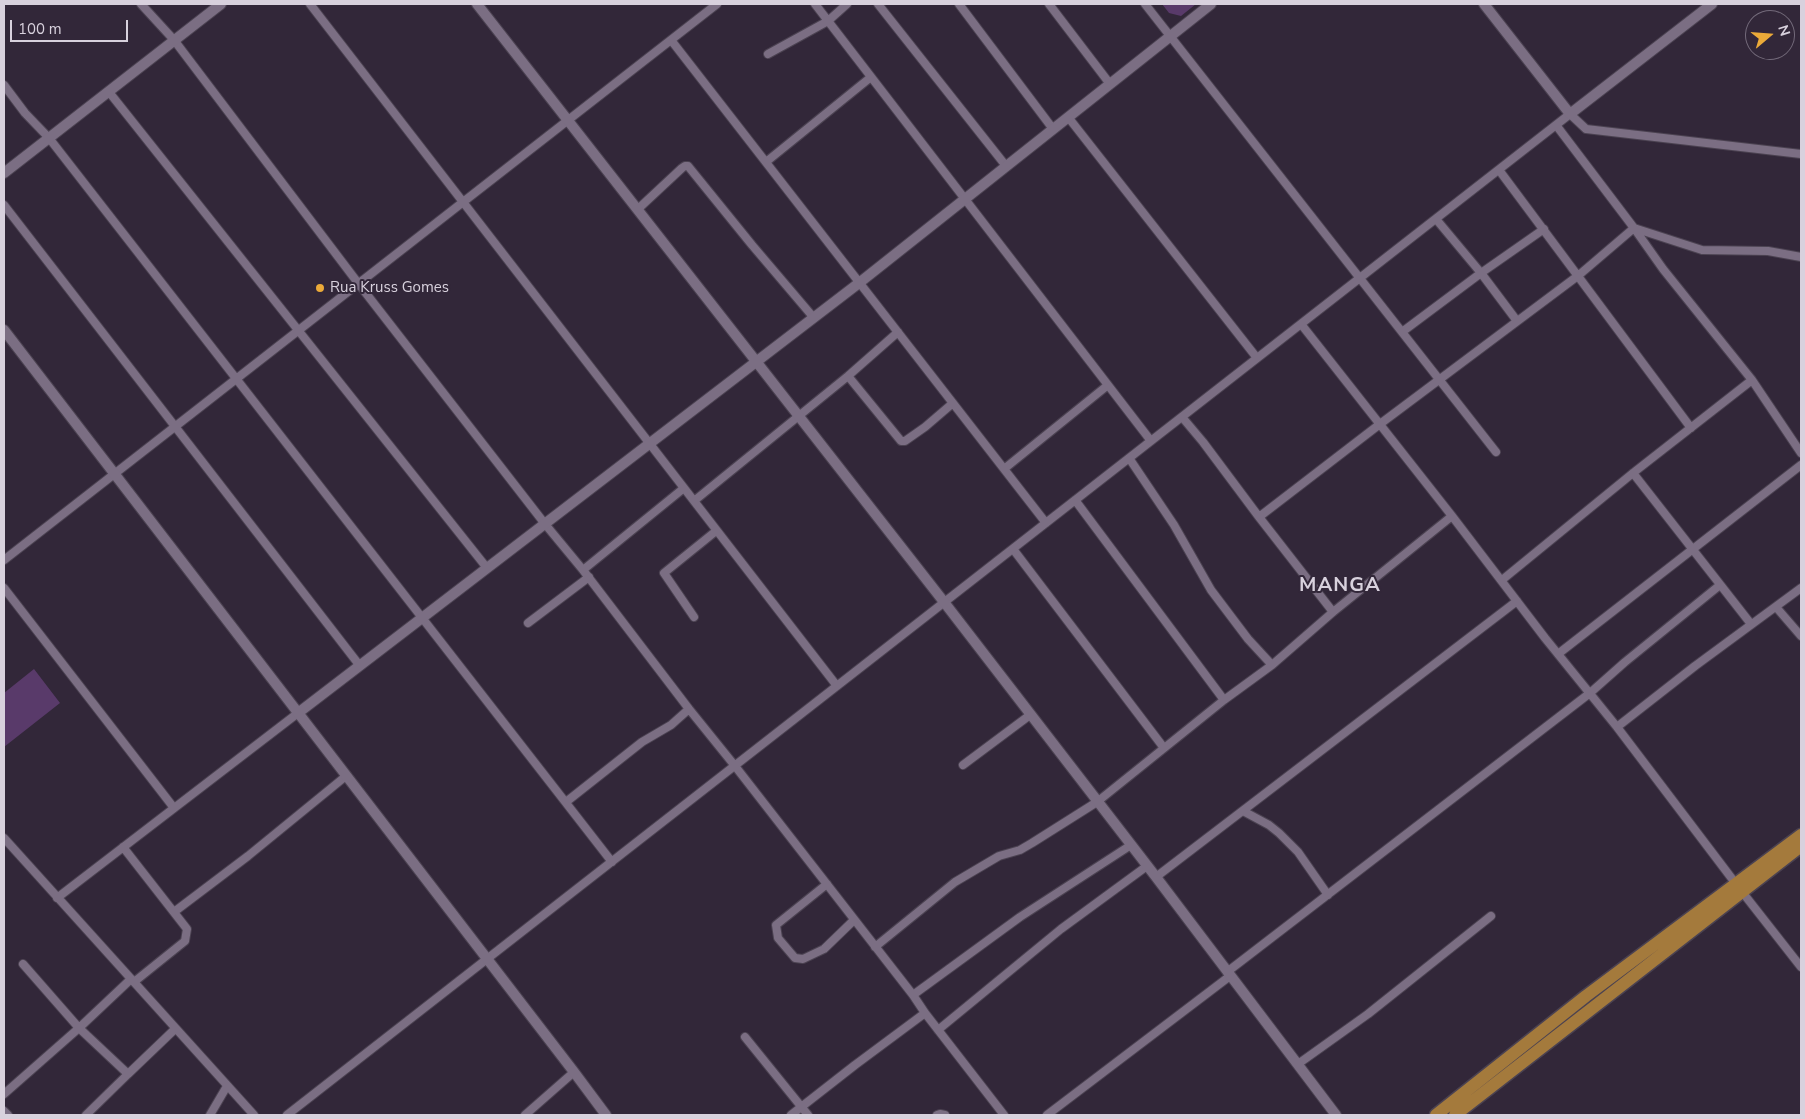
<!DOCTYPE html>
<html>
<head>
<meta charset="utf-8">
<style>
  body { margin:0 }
  #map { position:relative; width:1805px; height:1119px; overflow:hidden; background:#322739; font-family:"Nunito Sans",sans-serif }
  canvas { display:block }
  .frame { position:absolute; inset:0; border:5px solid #d8d1dd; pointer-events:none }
  .north { position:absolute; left:1745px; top:10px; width:50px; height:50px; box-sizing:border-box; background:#322739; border:1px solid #746b7b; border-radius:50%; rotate:72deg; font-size:14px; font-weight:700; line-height:20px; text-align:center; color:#d8d1dd }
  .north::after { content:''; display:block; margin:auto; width:18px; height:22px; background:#ebaa39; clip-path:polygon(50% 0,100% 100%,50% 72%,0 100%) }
  .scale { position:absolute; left:10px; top:20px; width:118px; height:22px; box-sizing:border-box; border:2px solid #d8d1dd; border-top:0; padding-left:6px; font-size:15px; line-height:18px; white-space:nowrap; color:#d8d1dd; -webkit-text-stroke:4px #322739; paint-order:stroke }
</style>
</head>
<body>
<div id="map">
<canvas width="1805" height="1119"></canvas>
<div class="frame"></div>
<div class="north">N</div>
<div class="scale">100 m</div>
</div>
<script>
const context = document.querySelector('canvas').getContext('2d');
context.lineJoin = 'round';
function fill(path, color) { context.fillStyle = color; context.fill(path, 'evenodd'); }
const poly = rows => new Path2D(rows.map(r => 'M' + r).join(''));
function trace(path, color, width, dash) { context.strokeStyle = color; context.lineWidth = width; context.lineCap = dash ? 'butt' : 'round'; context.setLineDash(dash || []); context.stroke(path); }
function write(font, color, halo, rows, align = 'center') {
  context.font = font + ' "Nunito Sans",sans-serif'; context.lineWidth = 4; context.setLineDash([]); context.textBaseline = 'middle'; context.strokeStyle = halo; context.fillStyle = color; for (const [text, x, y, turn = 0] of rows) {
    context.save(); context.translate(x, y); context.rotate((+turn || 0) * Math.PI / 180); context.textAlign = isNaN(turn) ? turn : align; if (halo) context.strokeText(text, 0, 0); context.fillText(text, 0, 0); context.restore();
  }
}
fill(poly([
  [1162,4,1196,4,1181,16,1169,13],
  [34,669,60,703,4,747,4,693]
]), '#593a6a');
const minor = poly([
  [141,4,174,40,358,283,545,524,583,570,689,709,735,766,913,995,925,1013,1004,1115],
  [310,4,837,686],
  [815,4,1151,441],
  [878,4,1006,166],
  [959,4,1053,129],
  [1049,4,1110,84],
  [1145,4,1496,452],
  [671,40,1046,523],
  [768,54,828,21,847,4],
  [4,85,25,113,49,138,612,862],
  [109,92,487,568],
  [1068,117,1257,358],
  [1556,125,1634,228,1702,250,1768,251,1801,257],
  [766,162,871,77],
  [1499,170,1691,428],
  [4,205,360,666],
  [638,209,682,168,685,166,688,166,752,245,814,318],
  [1436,219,1481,273,1517,321],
  [1301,324,1452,516,1545,638,1617,727,1736,884],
  [1402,332,1481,273,1544,229],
  [848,376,901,441,905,441,925,427,953,403],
  [1182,417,1203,442,1259,517,1333,612],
  [1129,458,1174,525,1211,590,1248,639,1272,665],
  [1004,469,1108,385],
  [1633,473,1751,624],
  [1075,500,1224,700],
  [694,501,848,376,898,332],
  [1259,517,1380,424,1579,275,1634,228,1663,269,1752,380,1801,453],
  [1013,549,1164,748],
  [4,560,717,4],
  [583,570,684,488],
  [1502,580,1633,473,1752,380],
  [4,588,174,808],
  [1776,607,1801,636],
  [694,617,664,573,716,531],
  [528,623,589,577],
  [1558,654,1801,465],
  [1617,727,1695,666,1801,588],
  [963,765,1030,715],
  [566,802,642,742,671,725,689,709],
  [1243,811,1269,825,1279,833,1298,852,1328,895],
  [4,838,254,1115],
  [123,847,187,929,185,941,134,982],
  [1156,877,1517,601],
  [827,884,776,925,778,938,795,958,803,959,824,949,854,920],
  [1743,893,1801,967],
  [57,898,298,713],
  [174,912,248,856,346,776],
  [875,947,955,882,999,856,1020,850,1032,843,1097,802,1224,700,1272,665,1333,612,1452,516],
  [23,964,79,1028,128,1074,175,1029],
  [1227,972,1590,693,1625,662,1720,585],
  [913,995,1020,917,1131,845],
  [938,1030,1061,929,1147,866],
  [745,1037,808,1115],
  [1298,1064,1368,1014,1491,916],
  [4,1094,79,1028,131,979],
  [4,1111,8,1115],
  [86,1115,128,1074],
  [210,1115,227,1086],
  [287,1115,1570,114,1586,129,1801,154],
  [525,1115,574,1072],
  [791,1115,855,1065,925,1013],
  [937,1115,940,1114,945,1115],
  [1047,1115,1230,976]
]);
const tertiary = poly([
  [477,4,944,602,1156,877,1336,1115],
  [1484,4,1570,114,1712,4],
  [4,173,221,4],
  [4,330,574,1072,606,1115],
  [298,713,859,283,1211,4]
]);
const trunk = poly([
  [1436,1115,1586,996,1801,835],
  [1455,1115,1801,846]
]);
trace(minor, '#4b4251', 10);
trace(tertiary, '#4b4251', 12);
trace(trunk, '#4b4251', 15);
trace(minor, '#7b6e83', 8);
trace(tertiary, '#7b6e83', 10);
trace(trunk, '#a47a3c', 12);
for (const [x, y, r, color] of [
  [320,288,5,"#ebaa39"]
]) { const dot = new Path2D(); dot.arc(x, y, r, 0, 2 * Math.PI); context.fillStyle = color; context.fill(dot); trace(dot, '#322739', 2); }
write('15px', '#d8d1dd', '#322739', [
  ["Rua Kruss Gomes",330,288]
], 'left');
context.letterSpacing = '1px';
write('bold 20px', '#d8d1dd', '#322739', [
  ["MANGA",1340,586]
]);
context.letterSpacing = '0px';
</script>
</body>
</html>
